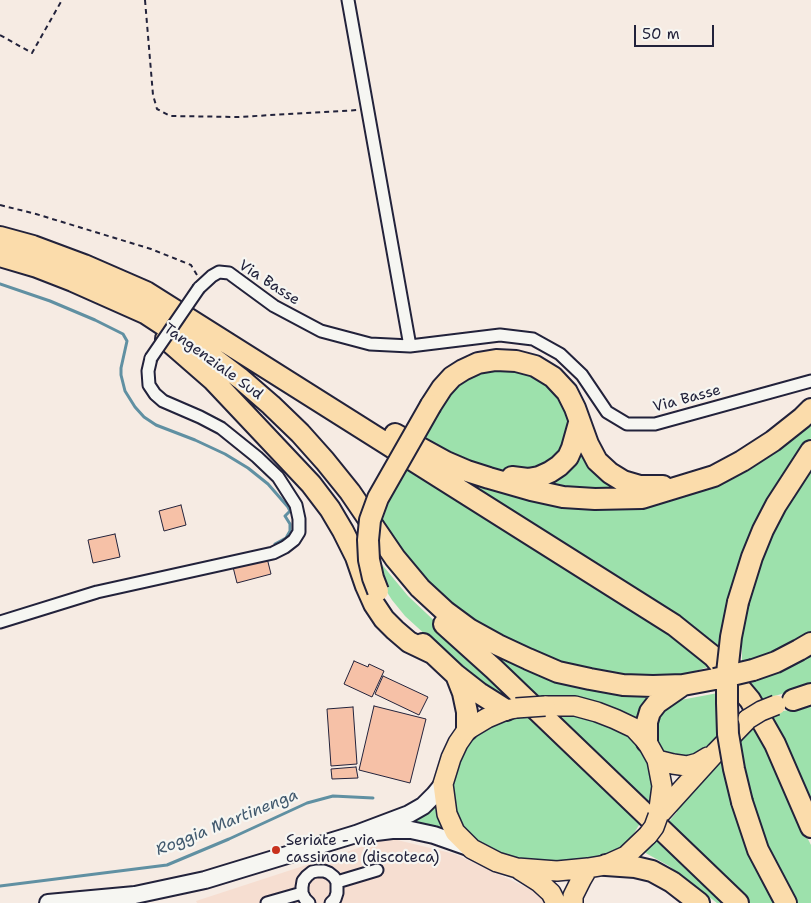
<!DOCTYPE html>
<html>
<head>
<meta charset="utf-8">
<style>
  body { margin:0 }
  #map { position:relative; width:811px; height:903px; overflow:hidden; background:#f6ebe3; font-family:"Shantell Sans",sans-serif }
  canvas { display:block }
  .scale { position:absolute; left:634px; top:25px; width:80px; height:22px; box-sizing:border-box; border:2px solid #22223b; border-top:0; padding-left:6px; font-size:15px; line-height:18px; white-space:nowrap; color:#22223b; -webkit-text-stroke:4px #f6f6f2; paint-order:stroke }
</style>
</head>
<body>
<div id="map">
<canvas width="811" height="903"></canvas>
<div class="scale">50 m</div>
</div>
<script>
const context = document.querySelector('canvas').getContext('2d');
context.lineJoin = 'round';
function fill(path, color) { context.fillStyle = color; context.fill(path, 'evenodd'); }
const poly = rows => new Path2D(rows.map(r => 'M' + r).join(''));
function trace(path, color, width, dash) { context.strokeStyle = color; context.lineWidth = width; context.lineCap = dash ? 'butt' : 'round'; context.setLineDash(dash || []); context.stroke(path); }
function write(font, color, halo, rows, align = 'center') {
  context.font = font + ' "Shantell Sans",sans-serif'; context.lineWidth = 4.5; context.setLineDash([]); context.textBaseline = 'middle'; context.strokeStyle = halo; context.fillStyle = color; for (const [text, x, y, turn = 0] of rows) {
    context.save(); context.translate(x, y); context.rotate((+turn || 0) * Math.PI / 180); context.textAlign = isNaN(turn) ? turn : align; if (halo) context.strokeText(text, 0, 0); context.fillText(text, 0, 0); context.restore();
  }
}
fill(poly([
  [389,838,455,854,560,903,197,903,196,901]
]), '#f6ded1');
fill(poly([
  [491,370,508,370,524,374,546,383,562,397,571,416,572,431,554,465,511,474,473,461,434,445,423,436,452,390,467,378],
  [811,419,811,438,800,453,768,503,747,542,729,595,718,652,459,480,463,474,657,502],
  [577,447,633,493,540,488],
  [811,460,811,631,776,651,742,664,742,640,750,593,774,524],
  [407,466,661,628,711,666,677,677,620,676,571,669,501,640,456,608,416,572,382,523,388,503],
  [379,561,408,596,514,696,498,696,488,692,405,616,392,600,385,589,388,588,383,577],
  [484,650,526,670,559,683,584,689,608,692,660,694,641,726,580,700,546,696,529,698],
  [811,653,811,687,795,690,761,700,751,683],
  [718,693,720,736,695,762,661,752,655,740,656,720,663,708,675,701],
  [811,707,811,815,796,774,799,772,787,744,772,718,783,711],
  [552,712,564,713,623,729,634,741,644,754,651,770,654,793,649,810],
  [531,714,642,820,633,835,635,838,627,845,610,854,591,860,565,864,520,861,475,844,459,822,451,788,457,759,473,736,495,721],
  [757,725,797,818,811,845,811,903,794,903,768,854,761,831,751,797,739,737],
  [722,756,725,776,732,803,735,804,779,903,745,903,665,826,677,812,675,810],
  [438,799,450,833,409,822],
  [658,834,731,903,717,903,669,866,642,851]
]), '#9de1ac');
trace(poly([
  [0,284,50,301,95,320,123,334,127,341,121,368,121,375,125,391,135,407,144,417,156,425,195,440,225,454,248,468,268,484,288,507,290,511,285,516,290,524,290,531,286,538,275,544],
  [0,886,167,865,229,839,307,803,333,796,373,798]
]), '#6090a2', 3);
const building = poly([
  [181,505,186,525,164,531,159,511,181,505],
  [115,534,120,557,93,563,88,540,115,534],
  [267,558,271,574,237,583,233,567,267,558],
  [354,661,368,667,369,664,384,671,372,697,344,684,354,661],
  [383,676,428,697,419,715,375,694,383,676],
  [374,706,426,719,410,783,359,770,374,706],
  [353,707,357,764,331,766,327,709,353,707],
  [356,767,358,778,332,779,331,769,356,767]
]);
fill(building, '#f6c1a7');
trace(building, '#22223b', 1);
const minor = poly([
  [348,0,410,346],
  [199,288,212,276,219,272,229,273,274,306,321,331,370,344,410,346,500,335,533,339,560,354,582,375,607,412,627,424,655,424,811,381],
  [0,622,97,592,273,553,285,547,294,540,299,532,299,519,296,505,278,477,257,457,221,428,200,417,163,401,155,394,149,385,148,371,151,358],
  [337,882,377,870],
  [267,903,302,893],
  [309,903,305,899,302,893,302,887,303,881,307,876,312,872,317,871,324,871,329,873,334,877,337,882,337,893,335,899,331,903]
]);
const secondary = poly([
  [376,832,392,830,411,830,434,835,471,848],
  [48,903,135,895,205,880,356,834,409,814,423,806,434,795,443,784]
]);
const primary = poly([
  [545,706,575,706,597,712,615,719,634,728,647,742,657,760,662,786,658,816],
  [516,708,506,710,487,718,467,730,458,743,451,758,443,784,447,814,455,832,472,849,497,862,517,868,557,871,588,868,606,865,626,856,648,835],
  [657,760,673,764,687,766,698,763,708,757],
  [658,816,716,752,748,719],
  [520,870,539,882,551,893,556,903],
  [573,903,573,896,581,880,588,868]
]);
const trunk = poly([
  [0,237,33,246,84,265,146,292,674,625,714,657,750,700,775,744,811,827],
  [0,256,37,267,73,281,145,313,212,357,241,379,271,405,300,433,325,461,350,492,395,558,420,588,446,612,469,629,498,645,528,659,558,672,590,679,623,685,653,686,683,685,715,679],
  [166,339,213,380,311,484,330,509,343,531,356,557,366,586,374,604,384,619,395,630,409,642,432,653],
  [431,405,442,388,452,377,463,370,478,363,496,360,516,361,535,366,553,377,567,392,575,408,588,444,597,461,610,473,623,481,640,486,663,486],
  [395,434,446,462,467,471,489,478,531,490,563,497,595,499,642,498,714,476,742,461,773,441,802,418,811,409],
  [512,477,528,479,539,477,550,472,559,466,568,457,572,448,579,423],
  [738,602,752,557,763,530,776,505,811,451],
  [444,624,494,669,738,903],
  [423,644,456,675,479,693,506,710],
  [753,670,776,662,799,650,811,643],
  [456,675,463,693,467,712,467,730],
  [793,700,811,694],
  [647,742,647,722,650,712,657,703,683,685],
  [742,802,758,850,786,903],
  [606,865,635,867,652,871,672,882,699,903]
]);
trace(minor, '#22223b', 15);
trace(secondary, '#22223b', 20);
trace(primary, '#22223b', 22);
trace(trunk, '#22223b', 24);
trace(poly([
  [145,0,153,95,157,109,170,116,238,117,358,110],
  [0,35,32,53,62,0],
  [0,205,36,214,151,249,191,265,197,275]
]), '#22223b', 2, [5, 4]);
trace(minor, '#f6f6f2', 11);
trace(secondary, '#f6f6f2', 16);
trace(primary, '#fbdcab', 19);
trace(trunk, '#fbdcab', 20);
const minorBridge = poly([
  [151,358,199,288]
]);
const primaryBridge = poly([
  [516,708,545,706],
  [748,719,761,711,776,705],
  [648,835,654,827,658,816]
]);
const trunkBridge = poly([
  [378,591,373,578,369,560,368,540,370,520,378,498,431,405],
  [738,602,731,637,727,673,727,703,728,734,734,769,742,802],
  [715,679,753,670]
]);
trace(minorBridge, '#22223b', 15, []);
trace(primaryBridge, '#22223b', 22, []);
trace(trunkBridge, '#22223b', 24, []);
trace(minorBridge, '#f6f6f2', 11);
trace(primaryBridge, '#fbdcab', 19);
trace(trunkBridge, '#fbdcab', 20);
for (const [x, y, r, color] of [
  [276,850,5,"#c8321e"]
]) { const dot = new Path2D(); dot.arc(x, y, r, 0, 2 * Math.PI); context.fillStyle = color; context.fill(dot); trace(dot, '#f6f6f2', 2); }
write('15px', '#22223b', '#f6f6f2', [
  ["Via Basse",269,283,33],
  ["Tangenziale Sud",213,362,36],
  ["Via Basse",687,399,-15]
]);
write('15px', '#22223b', '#f6f6f2', [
  ["Seriate - via",286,841],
  ["cassinone (discoteca)",286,858]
], 'left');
write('italic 16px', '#41596e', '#f6f6f2', [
  ["Roggia Martinenga",227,823,-22]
]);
</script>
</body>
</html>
